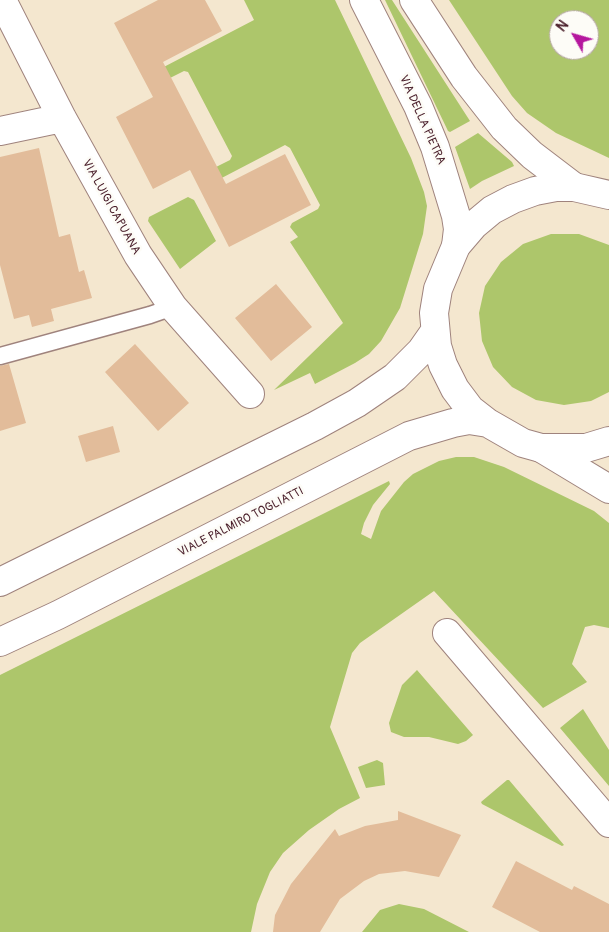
<!DOCTYPE html>
<html>
<head>
<meta charset="utf-8">
<style>
  body { margin:0 }
  #map { position:relative; width:609px; height:932px; overflow:hidden; background:#f4e7cf; font-family:Pangolin,sans-serif }
  canvas { display:block }
  .north { position:absolute; left:549px; top:10px; width:50px; height:50px; box-sizing:border-box; background:#fdfcf7; border:1px solid #b5a4a5; border-radius:50%; rotate:308deg; font-size:14px; font-weight:700; line-height:20px; text-align:center; color:#4a1f2b }
  .north::after { content:''; display:block; margin:auto; width:18px; height:22px; background:#b5179e; clip-path:polygon(50% 0,100% 100%,50% 72%,0 100%) }
</style>
</head>
<body>
<div id="map">
<canvas width="609" height="932"></canvas>
<div class="north">N</div>
</div>
<script>
const context = document.querySelector('canvas').getContext('2d');
context.lineJoin = 'round';
function fill(path, color) { context.fillStyle = color; context.fill(path, 'evenodd'); }
const poly = rows => new Path2D(rows.map(r => 'M' + r).join(''));
function trace(path, color, width, dash) { context.strokeStyle = color; context.lineWidth = width; context.lineCap = dash ? 'butt' : 'round'; context.setLineDash(dash || []); context.stroke(path); }
function write(font, color, halo, rows, align = 'center') {
  context.font = font + ' Pangolin,sans-serif'; context.lineWidth = 5; context.setLineDash([]); context.textBaseline = 'middle'; context.strokeStyle = halo; context.fillStyle = color; for (const [text, x, y, turn = 0] of rows) {
    context.save(); context.translate(x, y); context.rotate((+turn || 0) * Math.PI / 180); context.textAlign = isNaN(turn) ? turn : align; if (halo) context.strokeText(text, 0, 0); context.fillText(text, 0, 0); context.restore();
  }
}
fill(poly([
  [244,0,335,0,411,158,424,192,427,206,423,234,400,308,381,341,369,354,355,363,315,384,310,373,274,390,343,323,290,242,298,237,290,227,292,223,318,209,320,205,290,148,285,145,214,182,210,170,230,160,232,156,188,72,184,71,164,81,158,70,254,20],
  [385,0,392,0,470,121,450,132,448,131],
  [449,0,609,0,609,158,556,133,527,113,512,96],
  [559,20,589,20,589,50,559,50],
  [478,133,512,162,514,166,482,181,470,189,455,147],
  [188,197,194,200,216,241,180,269,148,221,149,217],
  [551,234,579,234,609,245,609,392,591,401,564,405,536,400,512,387,493,367,482,341,479,313,485,286,501,262,523,244],
  [456,457,474,457,504,467,594,511,609,523,609,628,594,625,585,627,572,664,587,682,543,708,434,591,360,643,352,653,330,727,360,798,339,809,309,830,283,853,270,872,257,904,251,932,0,932,0,675,389,481,390,484,373,505,364,523,361,534,371,539,381,511,404,482,413,474,439,461],
  [417,670,473,735,466,741,458,744,429,737,404,737,391,732,389,723,402,685],
  [583,709,609,750,609,786,560,728],
  [377,760,383,763,385,785,366,788,358,767],
  [507,780,509,780,564,845,562,846,482,804,481,802],
  [399,904,424,909,469,932,362,932,380,910]
]), '#adc66b');
fill(poly([
  [158,0,205,0,222,31,163,62,226,184,285,154,311,205,229,247,190,170,153,189,116,117,153,97,114,23],
  [39,148,59,237,70,234,79,272,84,270,92,298,51,309,54,321,32,327,29,315,14,319,0,265,0,157],
  [276,284,312,327,271,361,235,318],
  [135,344,189,403,158,431,105,372],
  [9,364,26,423,0,431,0,366],
  [113,426,120,452,86,462,78,436],
  [398,811,461,835,439,877,405,871,379,874,364,881,340,899,320,932,273,932,275,915,291,884,335,829,339,836,365,826,398,820],
  [516,861,572,890,574,886,609,904,609,932,540,932,492,907]
]), '#e2bc9a');
const lane = poly([
  [0,356,150,315,173,307]
]);
const street = poly([
  [2,0,62,118,138,255,173,307,250,394],
  [0,131,62,118],
  [447,633,609,823]
]);
const secondary = poly([
  [364,0,418,106,435,147,456,216,458,229,456,246],
  [414,0,464,77,504,128,532,155,574,187],
  [541,448,609,489]
]);
const primary = poly([
  [609,195,574,187,556,187,535,191,513,199,492,210,474,225,456,246,438,289,434,313,437,346,443,365,455,389,470,409,488,423,523,443,541,448,586,448,609,441],
  [0,582,315,426,357,403,395,377,421,351,435,331],
  [0,642,58,615,409,436,453,423,469,420,488,423]
]);
trace(lane, '#9f837d', 19);
trace(street, '#9f837d', 30);
trace(secondary, '#9f837d', 30);
trace(primary, '#9f837d', 30);
trace(lane, '#fff', 16);
trace(street, '#fff', 28);
trace(secondary, '#fff', 28);
trace(primary, '#fff', 28);
write('12px', '#4a1f2b', '#fdfcf7', [
  ["VIA DELLA PIETRA",422,120,66],
  ["VIA LUIGI CAPUANA",111,207,61],
  ["VIALE PALMIRO TOGLIATTI",241,522,-27]
]);
</script>
</body>
</html>
